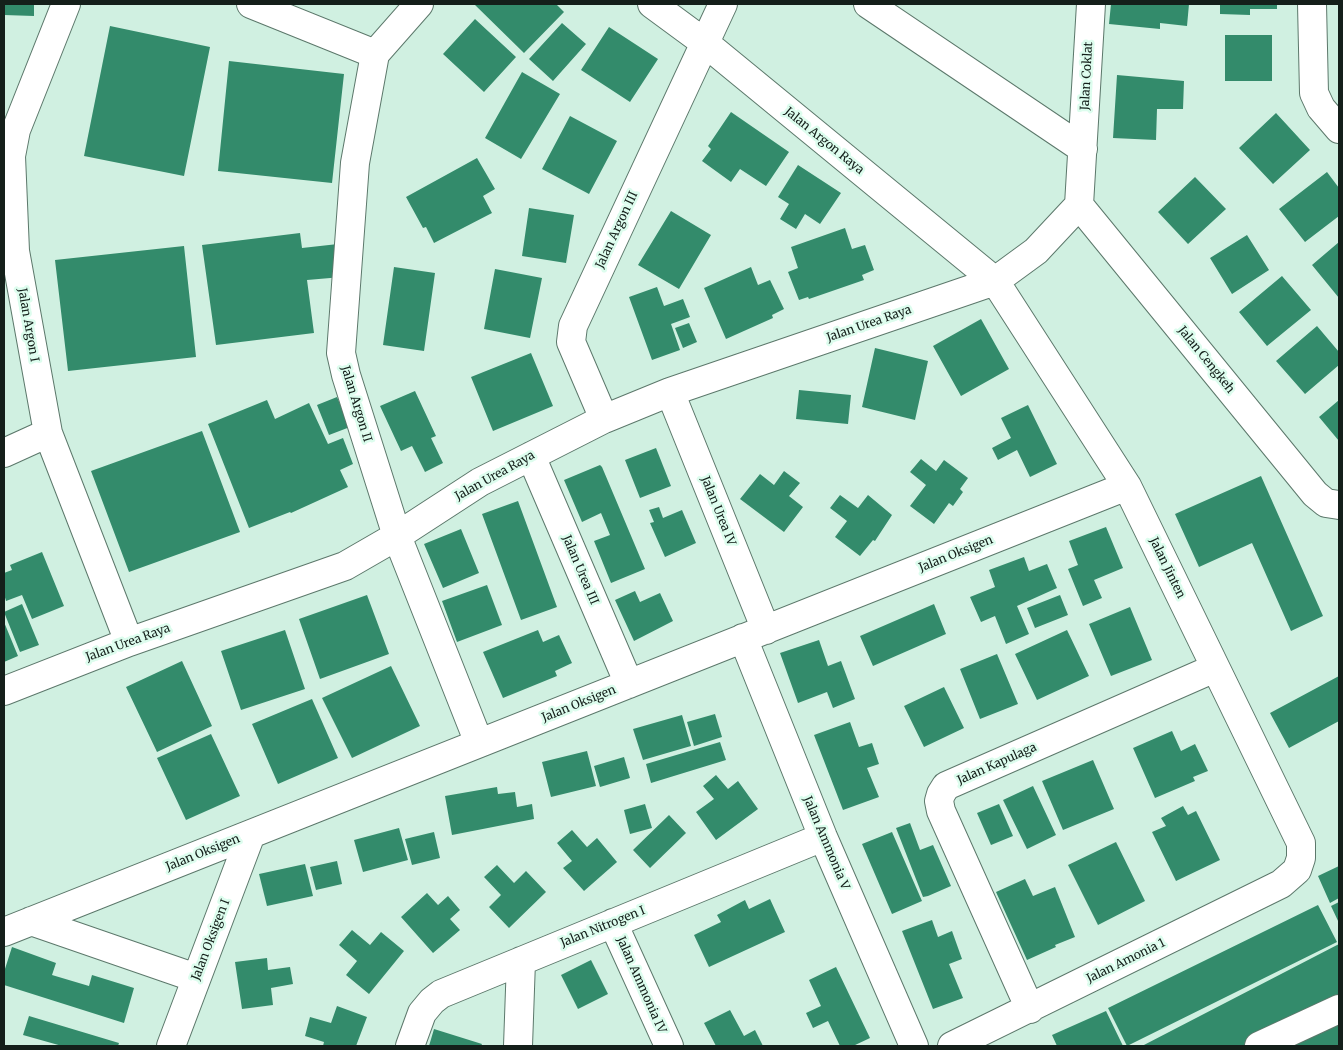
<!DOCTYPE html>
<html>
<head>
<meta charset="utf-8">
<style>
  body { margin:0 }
  #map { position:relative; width:1343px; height:1050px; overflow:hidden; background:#d0f0e1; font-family:Merriweather,serif }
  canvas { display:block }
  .frame { position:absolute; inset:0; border:5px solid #141f1a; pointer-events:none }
</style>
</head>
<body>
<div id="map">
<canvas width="1343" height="1050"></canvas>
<div class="frame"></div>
</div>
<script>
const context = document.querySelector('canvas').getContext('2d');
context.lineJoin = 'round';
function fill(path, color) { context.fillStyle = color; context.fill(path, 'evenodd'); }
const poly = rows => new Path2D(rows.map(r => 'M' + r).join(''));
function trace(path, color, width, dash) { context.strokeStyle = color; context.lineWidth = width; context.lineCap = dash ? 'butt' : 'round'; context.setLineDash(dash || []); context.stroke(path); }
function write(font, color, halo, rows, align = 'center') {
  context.font = font + ' Merriweather,serif'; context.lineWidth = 5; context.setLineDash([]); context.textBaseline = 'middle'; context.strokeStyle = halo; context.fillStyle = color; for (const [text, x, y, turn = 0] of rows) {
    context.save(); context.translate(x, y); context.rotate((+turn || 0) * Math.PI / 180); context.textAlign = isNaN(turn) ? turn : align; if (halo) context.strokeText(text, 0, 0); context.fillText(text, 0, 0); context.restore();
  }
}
fill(poly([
  [4,4,34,4,34,16,4,15],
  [474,4,556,4,564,12,524,53],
  [1111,4,1189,4,1187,26,1160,23,1160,29,1109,24],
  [1220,4,1277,4,1277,9,1250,9,1250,15,1220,14],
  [475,19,516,57,484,92,443,54],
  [562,23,586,44,553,81,529,59],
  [110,26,210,47,184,176,84,156],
  [609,27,658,59,630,102,581,70],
  [1225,35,1272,35,1272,81,1225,81],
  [229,61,344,74,332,183,218,171],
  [522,72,560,94,521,159,485,138],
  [1117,75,1184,81,1183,109,1157,109,1156,140,1113,138],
  [731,112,789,152,766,186,740,169,731,182,702,161,711,149,708,146],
  [1276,113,1310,150,1273,184,1239,148],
  [570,116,617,141,589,194,542,169],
  [477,158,495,189,483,196,492,213,434,243,426,227,423,228,406,197],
  [798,165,841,193,820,224,805,214,796,229,780,219,789,204,778,197],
  [1327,172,1339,188,1339,216,1305,242,1279,209],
  [1195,177,1226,209,1188,244,1158,212],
  [529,208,574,215,566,263,522,256],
  [671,211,711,235,679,289,638,265],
  [845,228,852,249,865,245,874,270,862,275,864,280,809,299,808,297,799,300,788,272,798,268,791,247],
  [300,233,302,248,338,244,342,277,307,280,314,333,216,345,202,245],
  [1247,235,1269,270,1232,294,1210,258],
  [1339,242,1339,298,1312,265],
  [184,246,196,357,68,371,55,260],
  [394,267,435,273,424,351,383,345],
  [751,267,758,285,770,280,784,309,772,315,773,318,726,339,704,288],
  [495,269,542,278,530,338,484,329],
  [1282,276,1311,310,1267,346,1239,312],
  [657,287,664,306,683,299,690,317,671,324,680,350,652,360,629,297],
  [981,319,1009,369,961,396,933,346],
  [689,323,697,342,683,348,675,328],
  [1317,326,1339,352,1339,365,1305,394,1276,361],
  [875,348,928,361,915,420,862,407],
  [531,353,553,406,493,431,471,377],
  [799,390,851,395,848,424,796,419],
  [415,391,436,436,431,438,443,463,425,472,412,446,401,451,380,406],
  [337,397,350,427,329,435,317,405],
  [267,400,275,419,309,403,328,444,343,438,353,464,340,470,348,487,291,513,290,512,249,528,208,424],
  [1339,400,1339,441,1319,417],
  [1028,405,1057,464,1030,477,1017,450,998,460,992,448,1011,438,1001,418],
  [202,431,240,532,129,572,91,471],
  [656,448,671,486,640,498,625,460],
  [921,459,936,471,944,460,968,478,960,489,963,492,953,506,949,503,934,524,910,506,926,485,910,472],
  [600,465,602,467,645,569,611,583,594,541,610,535,601,513,582,522,564,480],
  [784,471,800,483,789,496,803,507,784,532,740,499,760,474,774,485],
  [1261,476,1323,616,1291,631,1252,543,1199,567,1175,514],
  [840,495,858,508,868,495,892,515,875,541,873,540,860,556,835,537,847,521,830,508],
  [518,501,557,607,521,620,482,514],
  [659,507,663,518,682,510,696,543,665,557,650,523,654,522,649,510],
  [1106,527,1123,568,1094,580,1102,598,1083,606,1068,569,1078,565,1069,541],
  [461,529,479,573,443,588,424,544],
  [42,552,64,606,32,619,22,595,6,601,4,594,4,573,12,570,10,565],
  [1024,557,1029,571,1047,564,1057,588,1017,606,1029,634,1006,644,995,616,981,622,970,597,995,587,989,570],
  [487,585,502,625,457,642,442,601],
  [635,591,640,602,660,593,673,621,634,641,615,600],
  [367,595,389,654,320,679,299,619],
  [1060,595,1068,615,1035,628,1027,608],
  [22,604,39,645,20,652,4,612],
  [934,604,946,634,873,666,860,636],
  [1130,607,1152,660,1111,676,1089,624],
  [4,622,18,656,4,662],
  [285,630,305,689,241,710,221,651],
  [538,630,543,642,559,635,572,663,555,671,557,676,503,698,483,652],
  [1067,630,1089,676,1037,700,1015,654],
  [819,640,828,666,841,661,855,699,833,708,827,692,798,703,780,653],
  [997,654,1018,704,980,719,960,669],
  [182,661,212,726,157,752,126,687],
  [391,666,420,726,352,758,322,698],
  [1339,676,1339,721,1289,748,1270,713],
  [944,687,964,728,924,747,904,706],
  [312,699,338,758,278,784,252,724],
  [715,714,722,737,694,746,687,722],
  [682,715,691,746,643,760,633,729],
  [850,722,859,747,872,743,879,764,867,768,879,797,843,810,814,735],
  [1172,731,1181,751,1195,744,1208,771,1193,777,1195,781,1155,798,1133,748],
  [211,734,240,796,186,820,157,758],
  [720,742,726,760,651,783,646,764],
  [587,751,596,786,551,797,542,762],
  [624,757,630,778,600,787,594,766],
  [1093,760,1114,809,1063,830,1042,781],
  [716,775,728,789,738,781,758,809,716,840,696,812,714,799,703,786],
  [1033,786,1056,835,1027,849,1003,800],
  [497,787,498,794,515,792,517,807,532,804,534,819,452,835,445,796],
  [645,804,652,828,630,834,624,810],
  [999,804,1013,836,991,845,977,813],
  [1183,806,1188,815,1196,811,1220,860,1176,881,1152,832,1166,826,1161,818],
  [669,815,686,833,650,868,633,850],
  [910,823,920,850,933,845,951,886,928,896,923,897,896,828],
  [399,828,408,860,363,872,354,840],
  [572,830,587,847,597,838,617,862,584,891,563,868,572,861,557,843],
  [434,832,440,858,412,865,405,839],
  [892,832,922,901,892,914,862,844],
  [1116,842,1145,901,1098,925,1068,865],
  [337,861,342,884,316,890,310,867],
  [305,864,313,896,267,906,259,874],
  [497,865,514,883,526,871,546,892,509,928,489,907,501,895,484,877],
  [1339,866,1339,898,1330,903,1318,876],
  [1025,879,1033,896,1055,887,1075,937,1055,945,1056,947,1027,960,996,892],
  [427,893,438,905,448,896,460,910,450,919,460,930,433,953,401,917],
  [770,899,785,932,709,967,694,935,721,922,717,915,745,900,749,909],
  [1339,902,1339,923,1331,906],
  [1318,905,1337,942,1127,1046,1108,1008],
  [932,920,938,937,952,931,962,959,949,964,963,998,933,1009,902,931],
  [352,930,370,945,381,932,404,951,369,994,346,975,357,961,339,945],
  [1339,944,1339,1000,1250,1046,1142,1046],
  [12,947,56,963,52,975,89,986,92,975,134,988,124,1023,4,985,4,972],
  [267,958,268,970,290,967,293,984,271,988,273,1005,242,1009,235,962],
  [591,960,608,994,578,1009,561,975],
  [836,967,870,1038,853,1046,840,1046,828,1021,813,1028,806,1013,821,1006,809,980],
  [337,1006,367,1017,356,1046,323,1046,324,1042,305,1036,310,1017,331,1023],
  [730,1010,744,1036,755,1030,763,1046,716,1046,704,1023],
  [1106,1011,1123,1046,1057,1046,1052,1035],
  [1339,1014,1339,1046,1272,1046],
  [29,1016,119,1043,118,1046,62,1046,23,1035],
  [434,1029,482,1044,481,1046,429,1046]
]), '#338b6b');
const minor = poly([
  [66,4,16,130,11,156,15,251,48,433,129,642],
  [251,4,375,54],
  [419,4,375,54,355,163,341,353,346,375,397,536,479,743],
  [652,4,705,43,995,281,1127,486,1301,843,1301,858,1297,870,1281,884,952,1046],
  [868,4,1083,149],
  [1312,4,1314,93,1321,108,1339,129],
  [1079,205,1315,494,1326,503,1339,505],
  [670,392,766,630],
  [604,419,571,342,573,326,723,4],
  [4,453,48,433],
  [531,456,629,684],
  [743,638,823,837,914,1046],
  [4,691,129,642,345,566,397,536,480,482,604,419,670,392,995,281,1036,251,1079,205,1091,4],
  [31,921,196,978],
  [613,923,669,1046],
  [4,932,1127,486],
  [1030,1009,941,811,939,801,941,794,946,786,1215,668],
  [171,1046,251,834],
  [410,1046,422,1013,432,1001,441,994,823,837],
  [518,1046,521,961],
  [1259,1046,1339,1009]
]);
trace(minor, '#5c786b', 30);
trace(minor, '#fff', 28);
write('12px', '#141f1a', '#ddfdee', [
  ["Jalan Coklat",1087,76,-87],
  ["Jalan Argon Raya",824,141,39],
  ["Jalan Argon III",617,230,-65],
  ["Jalan Urea Raya",869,324,-19],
  ["Jalan Argon I",28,325,80],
  ["Jalan Cengkeh",1206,360,51],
  ["Jalan Argon II",356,404,73],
  ["Jalan Urea Raya",495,476,-29],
  ["Jalan Urea IV",718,511,68],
  ["Jalan Oksigen",956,554,-22],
  ["Jalan Jinten",1167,568,64],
  ["Jalan Urea III",580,570,67],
  ["Jalan Urea Raya",128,643,-20],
  ["Jalan Oksigen",579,704,-22],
  ["Jalan Kapulaga",997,764,-24],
  ["Jalan Ammonia V",826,843,67],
  ["Jalan Oksigen",203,853,-22],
  ["Jalan Nitrogen I",603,927,-22],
  ["Jalan Oksigen I",211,940,-69],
  ["Jalan Amonia 1",1126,961,-26],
  ["Jalan Ammonia IV",641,985,66]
]);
</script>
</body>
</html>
